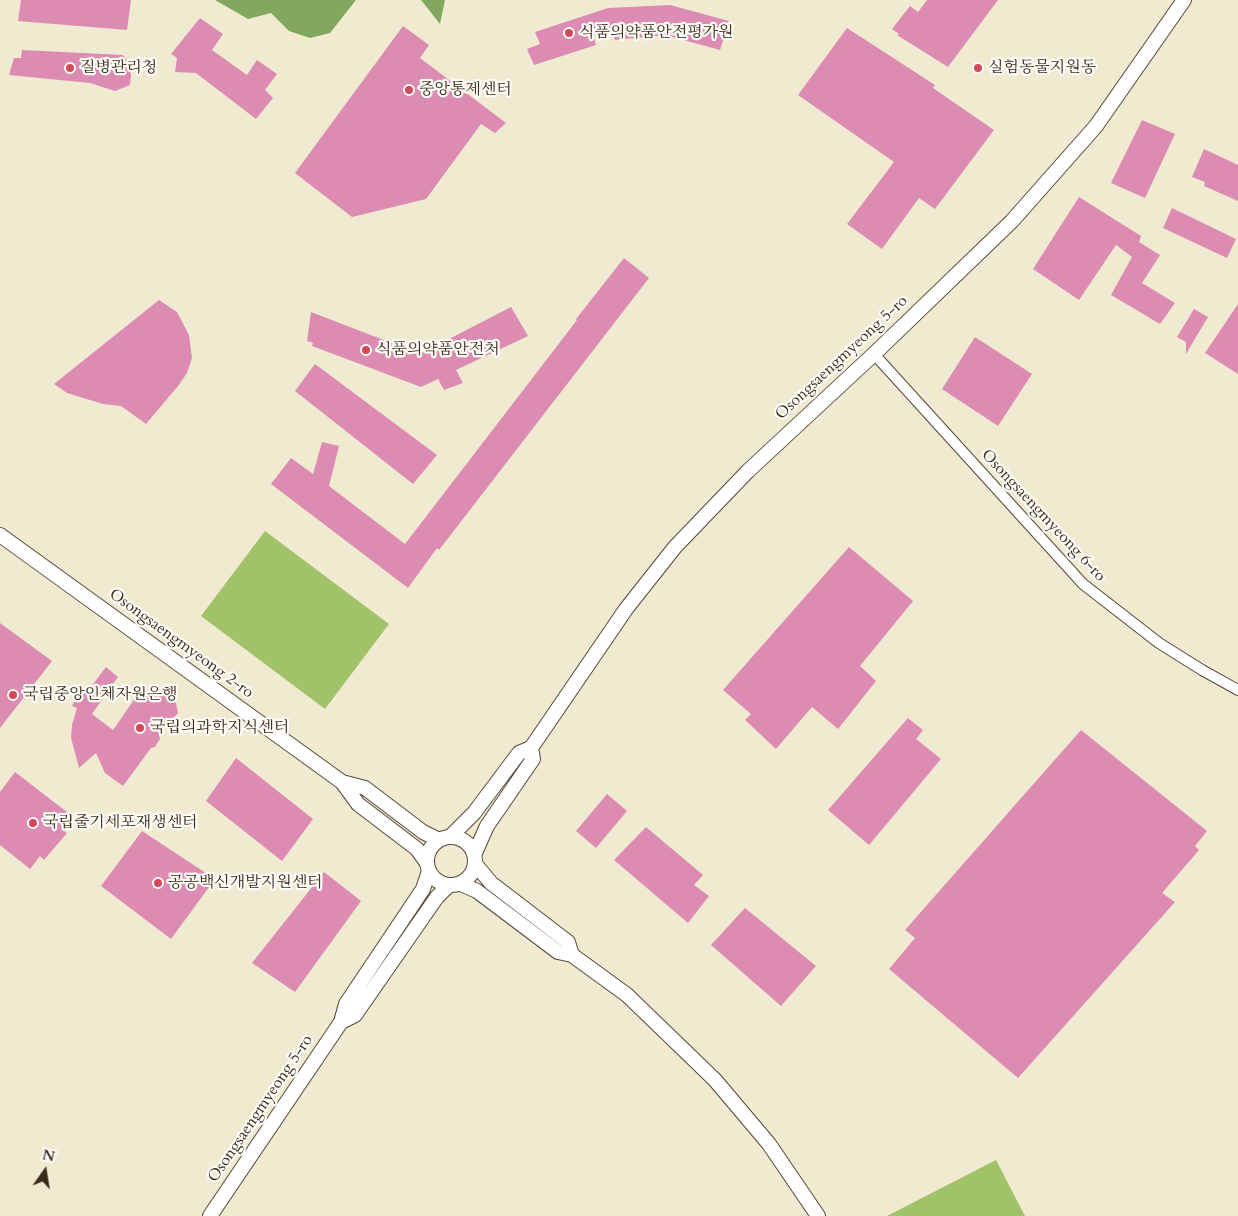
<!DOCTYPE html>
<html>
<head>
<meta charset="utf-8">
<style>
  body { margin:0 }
  #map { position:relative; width:1238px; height:1216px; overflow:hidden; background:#efead0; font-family:Cardo,serif }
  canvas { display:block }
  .north { position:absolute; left:20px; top:1146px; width:50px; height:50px; -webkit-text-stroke:4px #fdfcf7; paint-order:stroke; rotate:13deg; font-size:14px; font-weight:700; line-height:20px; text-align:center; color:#3b2a1e }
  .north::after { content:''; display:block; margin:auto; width:18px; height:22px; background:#3b2a1e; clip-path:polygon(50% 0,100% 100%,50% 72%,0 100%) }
</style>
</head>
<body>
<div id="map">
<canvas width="1238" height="1216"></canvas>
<div class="north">N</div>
</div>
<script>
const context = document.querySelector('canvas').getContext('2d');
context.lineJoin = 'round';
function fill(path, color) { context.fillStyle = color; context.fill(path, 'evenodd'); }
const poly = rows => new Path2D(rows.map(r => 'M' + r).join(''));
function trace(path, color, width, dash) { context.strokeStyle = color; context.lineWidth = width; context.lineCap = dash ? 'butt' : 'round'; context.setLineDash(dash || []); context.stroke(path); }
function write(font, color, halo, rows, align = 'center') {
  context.font = font + ' Cardo,"Noto Serif KR",serif'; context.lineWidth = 4.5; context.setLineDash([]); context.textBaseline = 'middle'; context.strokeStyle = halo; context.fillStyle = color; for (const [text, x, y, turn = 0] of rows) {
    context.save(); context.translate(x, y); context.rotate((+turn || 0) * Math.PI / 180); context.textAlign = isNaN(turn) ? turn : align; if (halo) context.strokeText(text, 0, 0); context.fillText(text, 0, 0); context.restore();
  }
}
fill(poly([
  [265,531,389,624,325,709,201,616],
  [996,1160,1025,1216,887,1216]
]), '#a2c26a');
fill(poly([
  [215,0,356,0,330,33,310,38,289,31,271,13,248,19],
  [421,0,445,0,440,24]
]), '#81a85e');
fill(poly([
  [21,0,131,0,127,30,18,21],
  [927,0,998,0,948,67,897,35,899,34,892,29,910,6,918,12],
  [670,5,729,21,720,50,665,35,615,40,612,32,593,35,596,45,534,65,527,49,540,44,535,32,608,8],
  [200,18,223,34,212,50,247,75,257,60,277,74,265,90,273,98,256,119,196,73,175,72,177,58,171,54],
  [403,26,429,45,420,58,506,123,495,133,481,124,426,199,352,217,295,173],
  [847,28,935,85,933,88,994,130,935,209,919,198,882,249,847,224,894,162,798,95],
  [22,50,123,55,128,62,131,75,130,85,115,91,90,83,9,75,14,58,21,58],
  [1142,120,1175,134,1145,198,1111,183],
  [1204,149,1238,165,1238,201,1204,186,1205,182,1192,177],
  [1079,197,1141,236,1139,242,1160,255,1142,283,1175,303,1160,324,1111,295,1132,257,1116,245,1079,300,1033,269],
  [1172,208,1236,239,1227,258,1163,228],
  [624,258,649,278,439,550,437,548,408,588,271,484,291,458,313,474,322,442,339,446,329,486,405,544,577,320,576,319],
  [159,300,177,312,189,335,192,358,187,373,178,386,146,424,121,406,103,404,67,393,54,384],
  [1238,304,1238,374,1205,353],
  [511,307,528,336,456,370,463,383,444,390,438,379,421,387,312,346,313,343,307,341,311,312,420,354],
  [1194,309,1208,317,1186,354,1186,342,1177,337],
  [975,337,1032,374,998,426,942,389],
  [315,364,437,455,413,484,295,391],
  [849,547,913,601,860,666,876,681,838,729,812,707,776,749,745,720,751,714,723,690],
  [0,623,52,661,0,728],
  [106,667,118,677,92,714,113,730,138,694,158,689,164,690,176,703,178,713,159,734,160,739,155,747,151,748,123,786,105,773,96,753,79,768,71,738,72,725,77,708,72,706,83,687,88,691],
  [908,718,923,730,916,739,941,759,869,845,828,810],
  [1081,730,1207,831,1195,846,1199,850,1162,893,1175,902,1018,1078,889,969,915,938,905,930],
  [236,758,313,819,282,861,206,801],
  [15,772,72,816,61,829,67,833,44,860,40,856,30,869,0,845,0,792],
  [607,794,627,811,596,848,576,831],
  [646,827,703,875,694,885,709,896,688,923,614,860],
  [142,831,215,879,171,939,101,886],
  [324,872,361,901,295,992,252,963],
  [745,908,816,966,781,1006,711,945]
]), '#dc8cb3');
const street = poly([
  [874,354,1083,584,1159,643,1202,670,1238,690]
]);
const secondary = poly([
  [0,535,342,782,358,804,417,849,427,863],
  [342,782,365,788,423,832,439,840],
  '427 861a24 24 0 1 1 48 0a24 24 0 1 1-48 0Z',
  [450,837,474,813,519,753,531,748,626,609,675,547,748,471,874,354,1012,221,1096,126,1184,0],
  [475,853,487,826,533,759,531,748],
  [476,865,491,883,568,942,572,955],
  [461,884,477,891,558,952,572,955,627,995,715,1080,769,1144,818,1216],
  [341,1022,355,1015,437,897,448,886],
  [210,1216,341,1022,346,1004,423,889,429,871]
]);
trace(street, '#564739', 12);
trace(secondary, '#564739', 16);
trace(street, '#fff', 10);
trace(secondary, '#fff', 14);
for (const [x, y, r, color] of [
  [569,33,5,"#d1495b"],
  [70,68,5,"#d1495b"],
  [978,68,5,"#d1495b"],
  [409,90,5,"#d1495b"],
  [366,350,5,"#d1495b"],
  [13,695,5,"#d1495b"],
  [140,728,5,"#d1495b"],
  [33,823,5,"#d1495b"],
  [158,883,5,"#d1495b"]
]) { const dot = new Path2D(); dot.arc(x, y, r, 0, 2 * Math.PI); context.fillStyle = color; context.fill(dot); trace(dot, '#fdfcf7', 2); }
write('16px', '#3b2a1e', '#fdfcf7', [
  ["식품의약품안전평가원",579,33],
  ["질병관리청",80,68],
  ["실험동물지원동",988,68],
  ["중앙통제센터",419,90],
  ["식품의약품안전처",376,350],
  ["국립중앙인체자원은행",23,695],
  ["국립의과학지식센터",150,728],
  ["국립줄기세포재생센터",43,823],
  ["공공백신개발지원센터",168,883]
], 'left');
write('16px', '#3b2a1e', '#fdfcf7', [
  ["Osongsaengmyeong 5-ro",842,358,-43],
  ["Osongsaengmyeong 6-ro",1043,516,47],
  ["Osongsaengmyeong 2-ro",181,644,36],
  ["Osongsaengmyeong 5-ro",261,1109,-56]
]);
</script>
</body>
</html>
